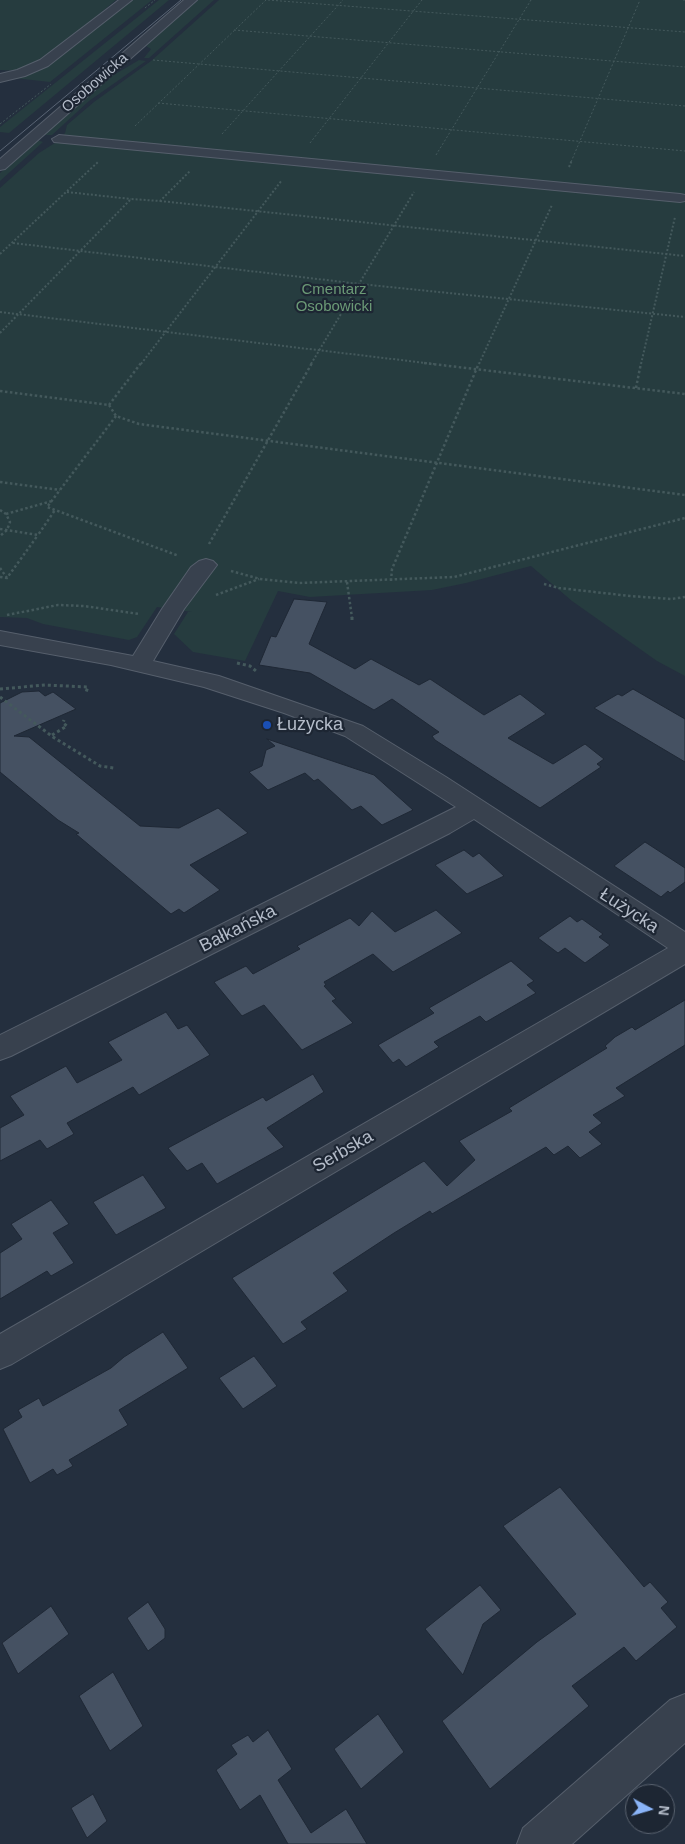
<!DOCTYPE html>
<html>
<head>
<meta charset="utf-8">
<style>
  body { margin:0 }
  #map { position:relative; width:685px; height:1844px; overflow:hidden; background:#242f3e; font-family:Helvetica,sans-serif }
  canvas { display:block }
  .north { position:absolute; left:625px; top:1784px; width:50px; height:50px; box-sizing:border-box; background:#1d2633; border:1px solid #59626f; border-radius:50%; rotate:96deg; font-size:14px; font-weight:700; line-height:20px; text-align:center; color:#b4bcc9 }
  .north::after { content:''; display:block; margin:auto; width:18px; height:22px; background:#8ab4f8; clip-path:polygon(50% 0,100% 100%,50% 72%,0 100%) }
</style>
</head>
<body>
<div id="map">
<canvas width="685" height="1844"></canvas>
<div class="north">N</div>
</div>
<script>
const context = document.querySelector('canvas').getContext('2d');
context.lineJoin = 'round';
function fill(path, color) { context.fillStyle = color; context.fill(path, 'evenodd'); }
const poly = rows => new Path2D(rows.map(r => 'M' + r).join(''));
function trace(path, color, width, dash) { context.strokeStyle = color; context.lineWidth = width; context.lineCap = dash ? 'butt' : 'round'; context.setLineDash(dash || []); context.stroke(path); }
function write(font, color, halo, rows, align = 'center') {
  context.font = font + ' Helvetica,sans-serif'; context.lineWidth = 4.5; context.setLineDash([]); context.textBaseline = 'middle'; context.strokeStyle = halo; context.fillStyle = color; for (const [text, x, y, turn = 0] of rows) {
    context.save(); context.translate(x, y); context.rotate((+turn || 0) * Math.PI / 180); context.textAlign = isNaN(turn) ? turn : align; if (halo) context.strokeText(text, 0, 0); context.fillText(text, 0, 0); context.restore();
  }
}
fill(poly([
  [0,0,116,0,40,63,20,71,0,70],
  [132,0,152,0,50,82,14,78,49,63,65,53],
  [159,0,169,0,9,133,0,132,0,127],
  [198,0,214,0,149,58,144,58,151,49,146,46],
  [219,0,685,0,685,676,657,661,572,601,531,566,466,583,432,590,310,597,278,591,245,661,193,652,174,634,188,612,192,612,157,607,137,637,129,640,43,624,27,618,0,617,0,188,39,153,58,141,65,133,67,125,94,102,151,61],
  [139,60,146,61,89,101,52,135,42,135,107,79],
  [37,140,43,142,0,181,0,173]
]), '#263c3f');
const building = poly([
  [294,599,327,602,309,644,355,669,371,659,419,685,430,679,484,715,520,694,546,714,508,738,553,764,585,744,604,759,597,764,601,767,540,808,435,740,432,736,439,732,392,699,374,710,310,673,259,665,271,636,276,637,294,599],
  [633,689,685,719,685,762,594,708,618,694,622,696,633,689],
  [39,691,45,696,53,692,76,709,14,736,29,737,140,826,179,828,218,808,248,833,190,865,220,890,184,913,179,909,171,914,76,834,79,833,58,820,0,772,0,703,22,692,39,691],
  [267,739,374,775,413,810,382,825,361,806,352,810,318,779,314,781,305,773,268,790,249,772,262,766,266,750,275,746,267,739],
  [645,842,685,868,685,882,670,893,668,891,661,897,614,866,645,842],
  [464,850,473,857,479,853,504,876,467,894,435,865,464,850],
  [436,910,462,933,393,972,373,954,324,982,326,985,324,986,336,999,332,1001,353,1023,302,1050,264,1005,242,1016,214,982,246,966,253,974,300,949,297,946,350,918,359,926,372,911,395,932,436,910],
  [570,916,577,922,582,919,603,934,599,937,610,945,585,963,565,948,558,953,538,938,570,916],
  [511,961,534,981,527,985,536,993,486,1022,480,1016,434,1042,439,1047,406,1067,399,1059,393,1063,378,1045,434,1013,429,1008,511,961],
  [685,1000,685,1045,616,1088,625,1096,593,1115,602,1123,589,1132,602,1144,580,1158,568,1146,554,1155,546,1147,432,1214,430,1211,394,1233,333,1273,348,1291,301,1322,307,1329,283,1344,232,1278,424,1161,447,1186,475,1160,459,1141,512,1111,509,1108,607,1048,605,1046,615,1037,632,1027,635,1030,685,1000],
  [166,1012,178,1029,187,1025,210,1055,139,1095,133,1087,67,1123,74,1134,47,1149,40,1140,0,1161,0,1128,24,1115,10,1096,66,1066,77,1083,122,1060,108,1042,166,1012],
  [313,1074,324,1092,267,1128,284,1147,217,1184,202,1163,187,1171,168,1148,263,1097,266,1101,313,1074],
  [143,1175,166,1208,116,1235,93,1202,143,1175],
  [51,1200,69,1224,53,1233,74,1263,51,1276,47,1271,0,1299,0,1253,22,1239,11,1224,51,1200],
  [163,1332,188,1368,119,1410,128,1425,69,1460,73,1466,57,1475,53,1469,30,1483,3,1429,22,1417,18,1410,39,1398,43,1406,111,1368,124,1357,163,1332],
  [254,1356,277,1386,243,1409,219,1378,254,1356],
  [560,1487,644,1587,650,1582,668,1602,661,1608,677,1627,636,1661,624,1647,572,1686,589,1706,490,1789,442,1721,537,1642,576,1614,503,1526,560,1487],
  [480,1585,501,1610,483,1624,463,1675,425,1629,480,1585],
  [148,1602,165,1629,165,1638,148,1651,127,1618,148,1602],
  [51,1606,69,1634,18,1674,2,1643,51,1606],
  [113,1672,143,1726,110,1751,79,1696,113,1672],
  [378,1714,404,1752,361,1789,334,1749,378,1714],
  [268,1730,292,1769,278,1780,311,1833,346,1809,367,1844,288,1844,260,1795,240,1810,216,1770,237,1754,231,1745,248,1735,253,1742,268,1730],
  [93,1794,107,1821,87,1838,71,1808,93,1794]
]);
fill(building, '#455162');
trace(building, '#1f2835', 1);
const minor = poly([
  [119,0,132,0,48,66,25,76,0,82,0,74,17,70,40,60,119,0],
  [184,0,197,0,5,169,0,170,0,159,184,0],
  [59,135,680,194,685,195,685,201,680,202,54,142,52,139,59,135],
  [206,559,213,561,217,565,184,609,153,661,219,676,363,726,446,777,685,932,685,964,12,1364,0,1369,0,1334,668,948,474,819,450,833,11,1056,0,1060,0,1035,456,807,345,736,284,713,204,687,111,665,0,645,0,631,133,656,162,609,191,567,199,561,206,559],
  [685,1694,685,1743,572,1844,517,1844,523,1828,670,1700,685,1694]
]);
trace(minor, '#565f6c', 2);
trace(poly([
  [268,0,685,32],
  [683,0,685,0],
  [145,8,155,0],
  [234,30,685,67],
  [153,60,685,106],
  [158,103,685,151],
  [0,124,51,84],
  [135,126,266,0],
  [222,134,343,0],
  [310,143,422,0],
  [436,155,531,0],
  [571,162,640,0]
]), '#44595c', 1, [2, 2]);
trace(poly([
  [569,167,572,160],
  [67,192,131,199],
  [160,201,685,256],
  [13,243,360,284,685,317],
  [0,254,98,162],
  [0,312,434,364],
  [0,333,131,199,160,201,190,171],
  [141,364,282,180],
  [311,364,414,192],
  [479,364,552,205],
  [641,364,675,217]
]), '#44595c', 2, [2, 2]);
trace(poly([
  [424,363,685,394],
  [636,388,641,363],
  [0,391,109,405,116,416,139,424,685,495],
  [109,405,141,363],
  [116,416,47,507,179,556],
  [0,482,60,490],
  [0,510,6,514,10,522,7,530,0,536],
  [6,514,52,501],
  [0,529,38,535,55,510],
  [209,544,312,363],
  [0,568,7,578],
  [231,571,260,579,299,583,454,577,685,518],
  [0,577,7,578,38,535],
  [391,581,392,569,479,363],
  [347,582,352,618],
  [544,584,559,588,630,596,671,599,685,597],
  [216,595,259,579],
  [7,615,58,605,84,606,139,614]
]), '#44595c', 2.5, [2.5, 2.5]);
trace(poly([
  [352,617,352,620],
  [237,663,250,666,256,671],
  [0,689,45,685,88,687,86,692],
  [0,697,53,737,100,766,114,768],
  [52,735,67,726,63,723,64,720]
]), '#44595c', 3, [3, 3]);
fill(minor, '#38414e');
trace(poly([
  [0,151,181,0]
]), '#5a6575', 1);
for (const [x, y, r, color] of [
  [267,725,5,"#1a4fb4"]
]) { const dot = new Path2D(); dot.arc(x, y, r, 0, 2 * Math.PI); context.fillStyle = color; context.fill(dot); trace(dot, '#1d2633', 2); }
write('15px', '#b4bcc9', '#1d2633', [
  ["Osobowicka",95,83,-41]
]);
write('15px', '#6b9a76', '#1d2633', [
  ["Cmentarz",334,290],
  ["Osobowicki",334,307]
]);
write('18px', '#b4bcc9', '#1d2633', [
  ["Łużycka",277,725]
], 'left');
write('18px', '#b4bcc9', '#1d2633', [
  ["Łużycka",629,911,33],
  ["Bałkańska",238,929,-27],
  ["Serbska",343,1152,-30]
]);
</script>
</body>
</html>
